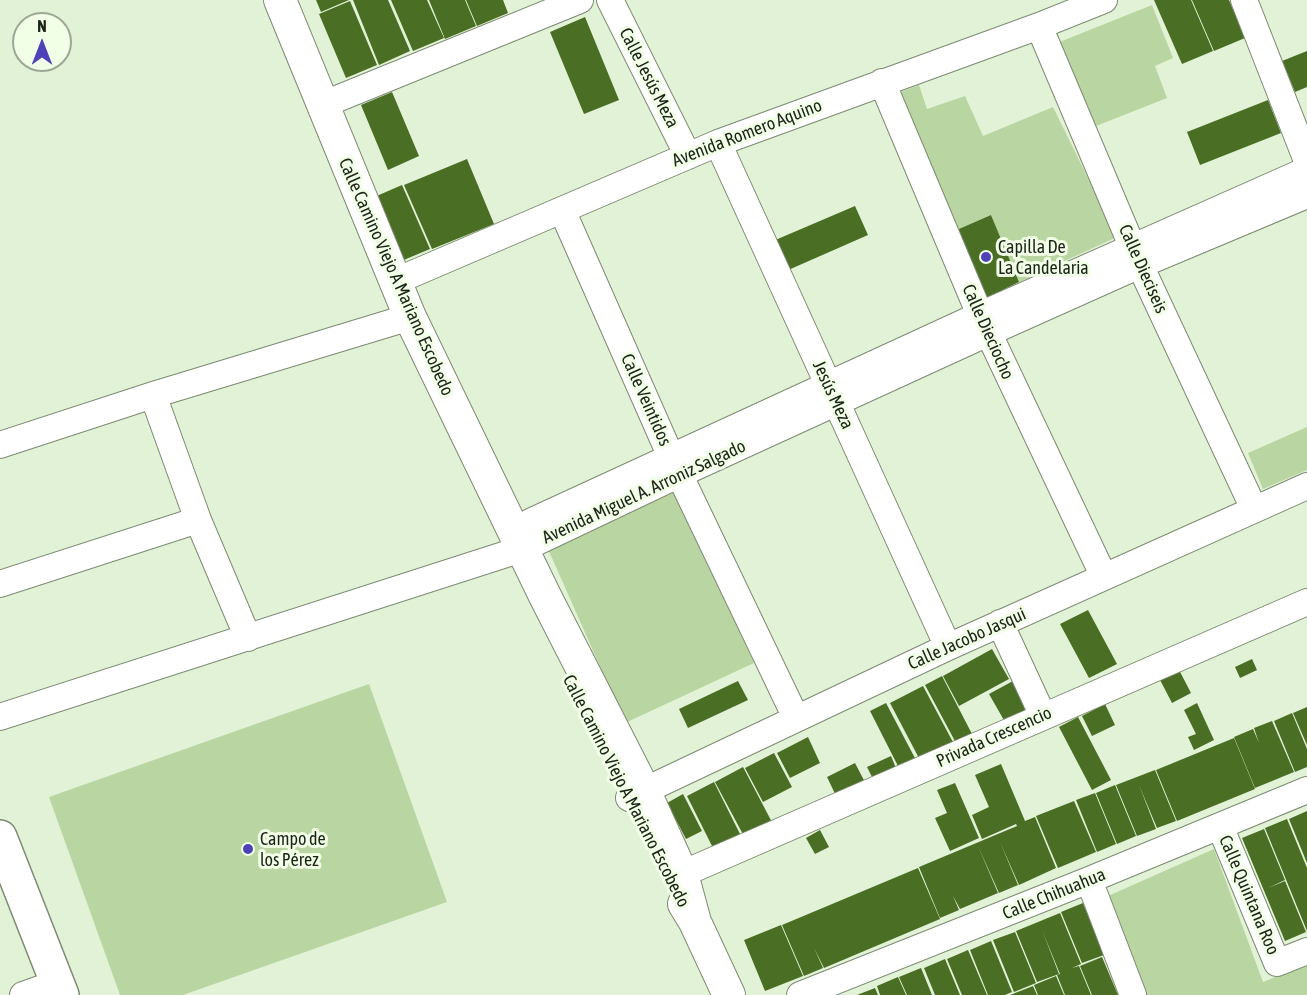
<!DOCTYPE html>
<html>
<head>
<meta charset="utf-8">
<style>
  body { margin:0 }
  #map { position:relative; width:1307px; height:995px; overflow:hidden; background:#e2f2d6; font-family:"Asap Condensed",sans-serif }
  canvas { display:block }
  .north { position:absolute; left:12px; top:12px; width:60px; height:60px; box-sizing:border-box; background:#f1ffe7; border:2px solid #9ca795; border-radius:50%; rotate:0deg; font-size:16px; font-weight:700; line-height:24px; text-align:center; color:#1d2319 }
  .north::after { content:''; display:block; margin:auto; width:21px; height:27px; background:#4f42b9; clip-path:polygon(50% 0,100% 100%,50% 72%,0 100%) }
</style>
</head>
<body>
<div id="map">
<canvas width="1307" height="995"></canvas>
<div class="north">N</div>
</div>
<script>
const context = document.querySelector('canvas').getContext('2d');
context.lineJoin = 'round';
function fill(path, color) { context.fillStyle = color; context.fill(path, 'evenodd'); }
const poly = rows => new Path2D(rows.map(r => 'M' + r).join(''));
function trace(path, color, width, dash) { context.strokeStyle = color; context.lineWidth = width; context.lineCap = dash ? 'butt' : 'round'; context.setLineDash(dash || []); context.stroke(path); }
function write(font, color, halo, rows, align = 'center') {
  context.font = font + ' "Asap Condensed",sans-serif'; context.lineWidth = 6; context.setLineDash([]); context.textBaseline = 'middle'; context.strokeStyle = halo; context.fillStyle = color; for (const [text, x, y, turn = 0] of rows) {
    context.save(); context.translate(x, y); context.rotate((+turn || 0) * Math.PI / 180); context.textAlign = isNaN(turn) ? turn : align; if (halo) context.strokeText(text, 0, 0); context.fillText(text, 0, 0); context.restore();
  }
}
fill(poly([
  [1152,5,1173,58,1155,66,1167,98,1091,128,1057,43],
  [919,85,927,109,965,96,983,136,1053,107,1117,237,1019,282,991,215,952,232,898,93],
  [1307,427,1307,470,1263,489,1248,453],
  [673,489,754,663,625,723,548,549],
  [369,684,447,902,183,995,120,995,49,797],
  [1214,849,1263,982,1307,964,1307,995,1146,995,1108,896]
]), '#b9d6a2');
fill(poly([
  [316,0,349,0,321,12],
  [353,0,388,0,410,51,379,65],
  [391,0,427,0,444,38,413,51],
  [429,0,465,0,476,26,445,39],
  [466,0,503,0,508,13,477,26],
  [1154,0,1191,0,1213,51,1182,64],
  [1192,0,1229,0,1245,38,1214,51],
  [350,1,377,65,346,78,319,14],
  [585,17,619,100,584,114,550,32],
  [1307,51,1307,87,1295,92,1282,61],
  [392,92,419,156,388,170,361,105],
  [1268,100,1281,133,1200,165,1187,132],
  [467,159,494,224,432,249,404,185],
  [402,185,430,249,399,262,372,198],
  [855,206,868,235,786,271,773,241],
  [991,215,1019,282,982,300,952,232],
  [1088,610,1117,664,1089,678,1060,624],
  [992,649,1009,679,959,706,943,676],
  [1252,659,1257,670,1240,678,1235,667],
  [1177,666,1191,693,1172,703,1158,676],
  [942,676,972,734,956,743,925,685],
  [738,681,748,700,688,728,679,709],
  [1013,681,1028,709,1005,722,989,694],
  [923,686,954,744,921,762,890,703],
  [886,703,917,762,900,770,870,711],
  [1197,703,1214,740,1194,750,1188,737,1196,734,1184,710],
  [1105,704,1115,725,1092,736,1082,716],
  [1307,707,1307,745,1293,713],
  [1292,713,1307,749,1307,767,1295,772,1274,721],
  [1078,717,1111,780,1092,790,1059,727],
  [1272,721,1294,772,1255,788,1234,737,1253,729,1259,743,1254,728],
  [808,737,820,763,790,778,777,753],
  [1234,738,1255,789,1177,821,1156,770],
  [774,753,792,787,763,802,745,768],
  [891,756,898,773,875,783,867,767],
  [855,763,868,788,839,802,827,777],
  [1001,764,1025,821,1035,817,1056,868,1019,885,1000,842,1018,885,999,893,978,846,998,893,960,909,953,896,959,910,940,918,919,867,1017,826,1016,824,982,839,972,815,989,807,975,775],
  [743,767,774,826,746,840,715,782],
  [1155,770,1176,821,1157,828,1139,785,1156,829,1137,836,1116,785],
  [714,782,744,842,717,856,687,796],
  [955,783,979,838,950,851,935,818,947,813,937,790],
  [1115,785,1136,836,1117,844,1096,793],
  [1095,793,1116,844,1097,852,1076,800],
  [683,794,702,831,686,839,667,803],
  [1074,801,1096,852,1058,868,1036,816],
  [1307,811,1307,863,1289,819],
  [1287,819,1307,868,1307,931,1265,828],
  [1264,829,1285,880,1268,888,1285,881,1306,932,1285,941,1242,838],
  [820,830,829,847,815,854,806,838],
  [918,868,940,919,824,968,814,948,823,968,804,976,782,925],
  [1083,903,1104,955,1082,963,1061,912],
  [1060,913,1081,964,1072,968,1079,966,1091,995,1065,995,1057,975,1060,974,1042,930,1059,974,1037,982,1016,931],
  [781,925,803,976,765,991,744,940],
  [1015,932,1036,983,1014,992,993,940],
  [991,941,1012,992,1005,995,988,995,970,950],
  [968,950,987,995,962,995,947,959],
  [1102,957,1118,995,1092,995,1080,966],
  [945,959,960,995,935,995,924,968],
  [921,968,932,995,907,995,899,977],
  [1056,976,1064,995,1038,995,1034,985],
  [898,977,906,995,880,995,877,986],
  [1033,986,1037,995,1010,995],
  [875,988,878,995,857,995]
]), '#496e24');
const minor = poly([
  [610,0,688,156],
  [1244,0,1307,161],
  [1039,26,1140,265,1254,509],
  [882,82,980,315,1104,577],
  [322,105,580,0],
  [718,143,948,647],
  [562,210,671,457,796,718],
  [396,281,718,143,1039,26,1104,0],
  [153,395,198,520,248,638],
  [0,445,153,395,410,317],
  [522,549,530,522,980,315,1307,170],
  [0,584,198,520],
  [1000,623,1043,716],
  [0,717,522,549,680,474,988,333,1140,265,1307,195],
  [629,798,948,647,1307,486],
  [1220,826,1277,963,1307,951],
  [682,874,1307,602],
  [1089,880,1133,995],
  [23,995,57,983],
  [800,995,1089,880,1307,790]
]);
const tertiary = poly([
  [280,0,410,317,545,596,644,790,682,874,695,922],
  [684,904,695,922,729,995]
]);
const secondary = poly([
  [0,837,62,995]
]);
trace(minor, '#7c8b71', 28);
trace(tertiary, '#7c8b71', 34);
trace(secondary, '#7c8b71', 36);
trace(minor, '#fff', 26);
trace(tertiary, '#fff', 32);
trace(secondary, '#fff', 33);
for (const [x, y, r, color] of [
  [986,257,6,"#4f42b9"],
  [248,849,6,"#4f42b9"]
]) { const dot = new Path2D(); dot.arc(x, y, r, 0, 2 * Math.PI); context.fillStyle = color; context.fill(dot); trace(dot, '#f1ffe7', 2); }
write('18px', '#1d2319', '#f1ffe7', [
  ["Calle Jesús Meza",649,78,63],
  ["Avenida Romero Aquino",747,133,-21],
  ["Calle Dieciseis",1143,269,66],
  ["Calle Camino Viejo A Mariano Escobedo",396,277,66],
  ["Calle Dieciocho",988,332,66],
  ["Jesús Meza",833,395,65],
  ["Calle Veintidos",646,400,66],
  ["Avenida Miguel A. Arroniz Salgado",644,492,-25],
  ["Calle Jacobo Jasqui",967,639,-24],
  ["Privada Crescencio",994,737,-24],
  ["Calle Camino Viejo A Mariano Escobedo",626,791,63],
  ["Calle Chihuahua",1054,894,-22],
  ["Calle Quintana Roo",1249,895,67]
]);
write('18px', '#1d2319', '#f1ffe7', [
  ["Capilla De",998,247],
  ["La Candelaria",998,268],
  ["Campo de",260,839],
  ["los Pérez",260,860]
], 'left');
</script>
</body>
</html>
